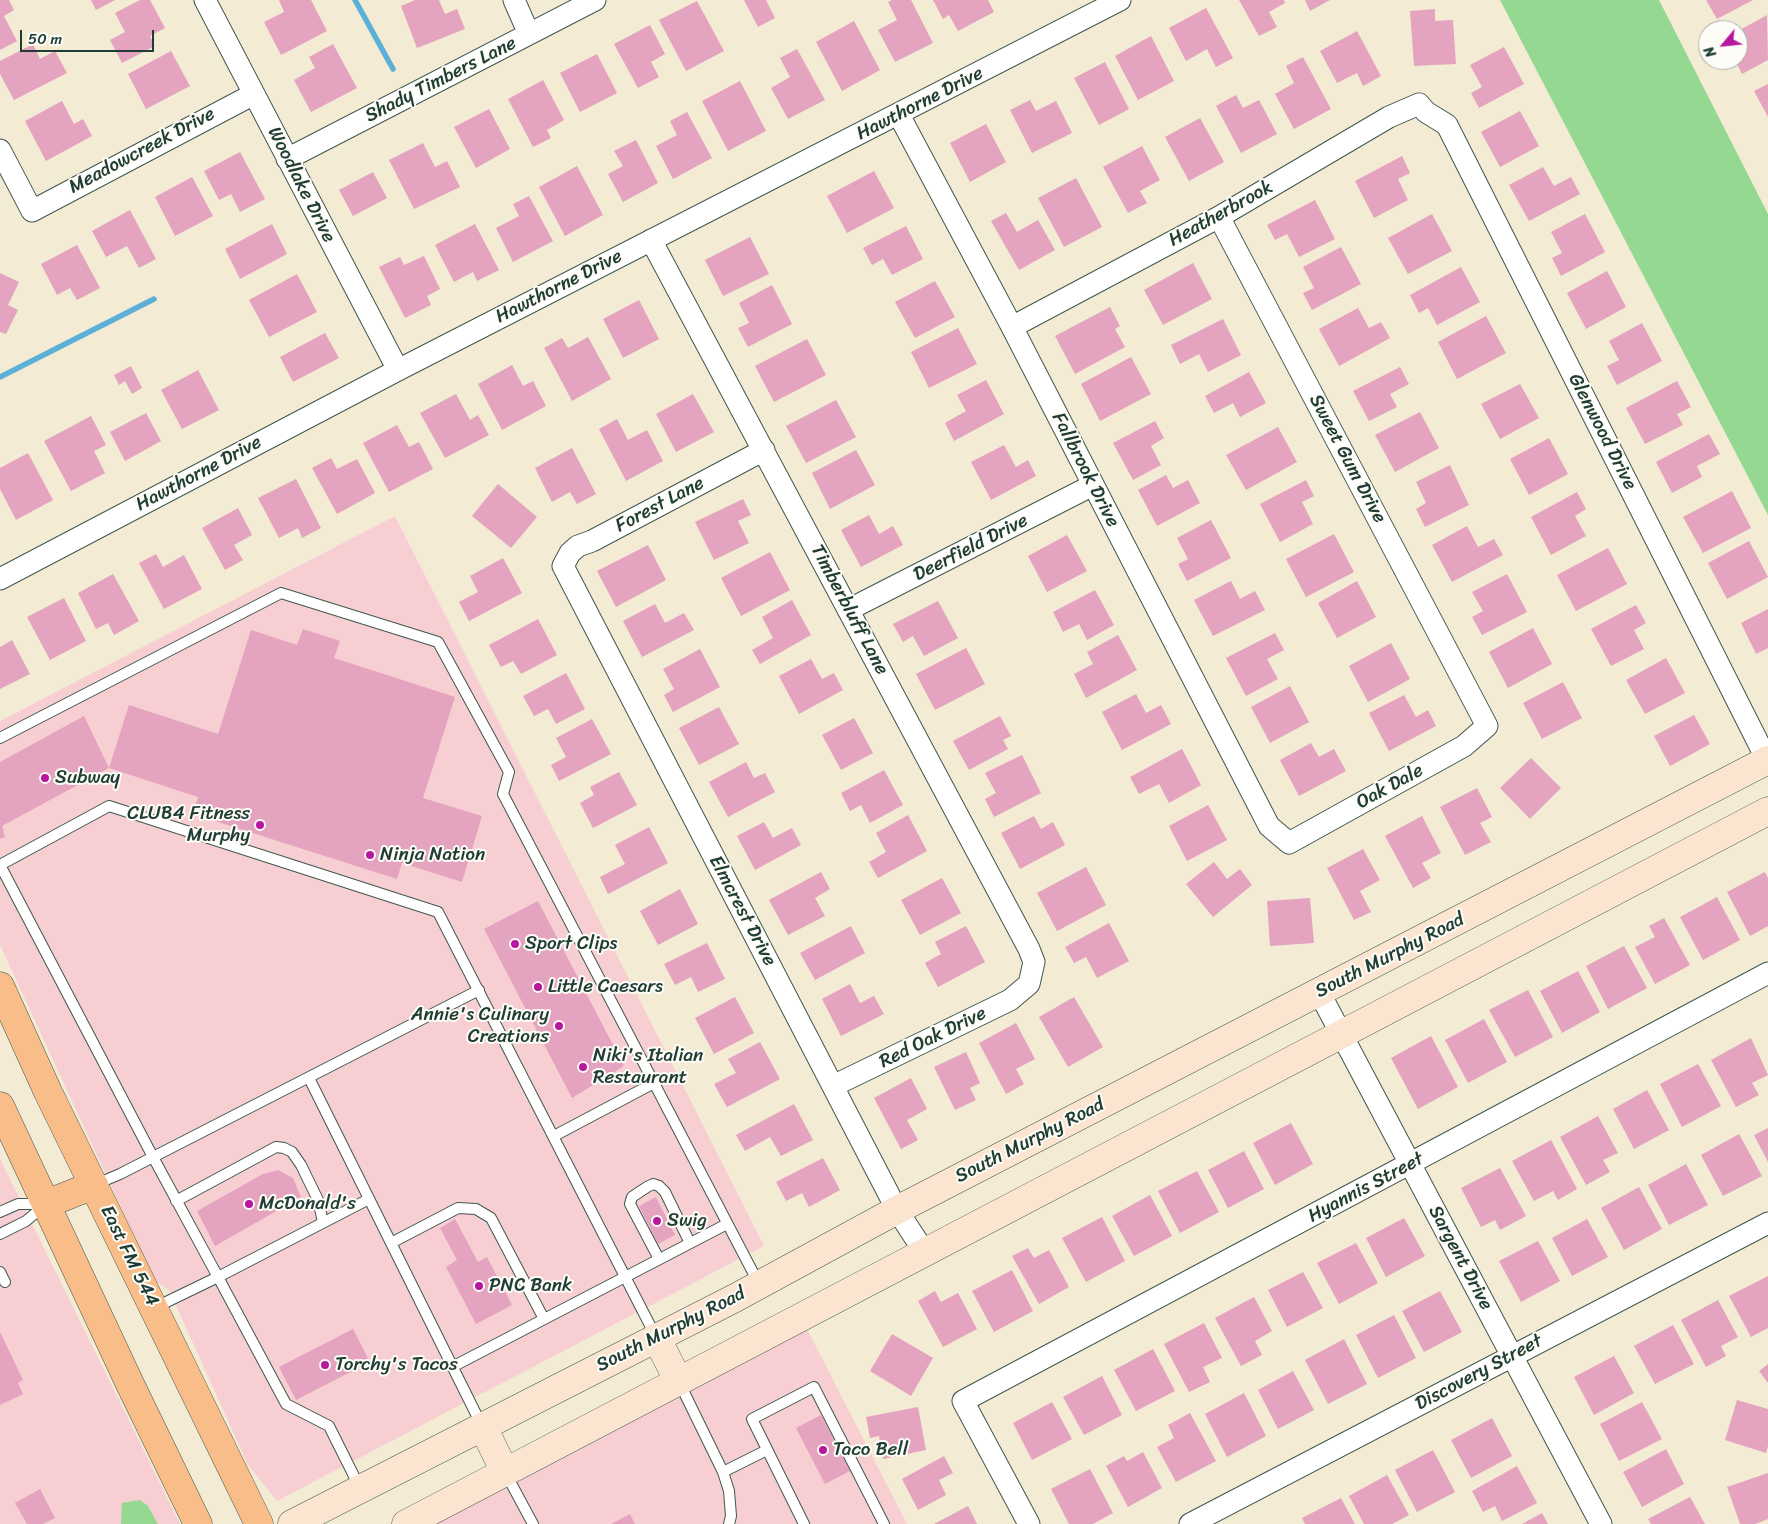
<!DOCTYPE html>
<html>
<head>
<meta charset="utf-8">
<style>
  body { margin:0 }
  #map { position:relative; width:1768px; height:1524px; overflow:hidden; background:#f4ebd5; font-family:Sriracha,sans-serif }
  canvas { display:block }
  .north { position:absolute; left:1698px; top:20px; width:50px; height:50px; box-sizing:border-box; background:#fdfcf7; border:1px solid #a4b0a9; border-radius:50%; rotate:242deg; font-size:14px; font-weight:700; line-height:20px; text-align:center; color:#1f3d34 }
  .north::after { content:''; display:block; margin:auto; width:18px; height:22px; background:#b5179e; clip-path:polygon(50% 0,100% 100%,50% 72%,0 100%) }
  .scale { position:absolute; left:20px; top:30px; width:134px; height:22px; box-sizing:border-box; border:2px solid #1f3d34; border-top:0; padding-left:6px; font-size:15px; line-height:18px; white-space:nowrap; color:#1f3d34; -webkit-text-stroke:4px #fdfcf7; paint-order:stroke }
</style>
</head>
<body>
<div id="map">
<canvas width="1768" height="1524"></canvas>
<div class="north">N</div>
<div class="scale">50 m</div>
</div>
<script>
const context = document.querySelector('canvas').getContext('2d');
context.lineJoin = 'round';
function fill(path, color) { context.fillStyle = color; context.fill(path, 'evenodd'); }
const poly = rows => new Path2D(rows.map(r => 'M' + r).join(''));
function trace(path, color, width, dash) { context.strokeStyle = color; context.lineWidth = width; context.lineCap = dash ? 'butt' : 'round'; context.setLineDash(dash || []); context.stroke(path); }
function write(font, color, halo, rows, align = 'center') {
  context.font = font + ' Sriracha,sans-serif'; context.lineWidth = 4; context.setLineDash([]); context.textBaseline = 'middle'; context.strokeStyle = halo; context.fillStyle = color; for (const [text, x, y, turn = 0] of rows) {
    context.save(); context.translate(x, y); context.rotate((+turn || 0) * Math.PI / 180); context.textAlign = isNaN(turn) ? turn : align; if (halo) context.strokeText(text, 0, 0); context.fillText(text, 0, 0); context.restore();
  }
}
fill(poly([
  [395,516,764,1246,277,1501,248,1465,169,1290,155,1281,0,945,0,721],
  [0,1158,6,1171,180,1524,0,1524],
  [806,1327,907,1524,431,1524]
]), '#f7cfd3');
fill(poly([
  [1500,0,1659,0,1768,214,1768,515],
  [140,1500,148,1506,158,1524,121,1524,122,1503]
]), '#94d891');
trace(poly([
  [355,0,393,69],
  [0,377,154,299]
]), '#5bb0d7', 5.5);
fill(poly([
  [0,0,9,0,14,10,4,16,17,41,0,50],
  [91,0,115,0,96,10],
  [140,0,150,0,165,28,150,36,155,46,122,63,110,40,125,32,115,13],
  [279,0,311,0,327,31,281,55,264,22,284,12],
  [415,0,439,0,445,14,457,9,465,29,417,48,401,6],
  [744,0,766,0,775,18,758,27],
  [892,0,911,0,933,43,895,62,878,30,897,20,888,2],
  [933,0,988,0,994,12,958,31,949,15,943,19],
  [1239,0,1284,0,1285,3,1269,12,1277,27,1259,36],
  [1305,0,1330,0,1310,11],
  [1706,0,1753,0,1717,19],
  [697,1,724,51,686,71,659,20],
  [1206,8,1233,58,1216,67,1207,49,1186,61,1169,28],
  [1435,9,1435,21,1453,20,1456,64,1414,66,1410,11],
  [1767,15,1768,60,1742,74,1735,60,1738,60,1738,53,1742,51,1738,44,1738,31],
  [854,21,880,70,842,91,816,42],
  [650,25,665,54,651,62,659,77,638,88,614,44],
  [1357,31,1381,76,1363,86,1357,73,1337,83,1320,51],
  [1151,36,1174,81,1138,100,1115,56],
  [33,44,40,59,55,51,67,73,14,100,0,74,0,61],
  [333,44,357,88,311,112,294,80,315,68,309,57],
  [1504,47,1524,84,1479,108,1471,93,1482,87,1470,65],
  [797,49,825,100,788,119,771,88,790,77,780,58],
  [171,51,190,86,146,109,128,74],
  [597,54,617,93,580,112,560,73],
  [1303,57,1331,109,1294,129,1275,94,1294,83,1286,66],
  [1105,62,1129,109,1099,125,1074,78],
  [543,80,564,120,547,130,551,138,533,147,508,99],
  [740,81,766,131,728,151,702,101],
  [1768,84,1768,117,1754,91],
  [1236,95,1243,108,1259,100,1277,134,1241,153,1216,106],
  [1030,100,1036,111,1056,101,1072,133,1032,153,1010,110],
  [62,101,74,124,83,119,92,136,46,161,25,121],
  [489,109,510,149,476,168,454,127],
  [1520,111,1539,146,1500,167,1481,132],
  [687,112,712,158,673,179,656,146,677,135,670,121],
  [1200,118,1224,162,1189,181,1165,137],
  [986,124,1006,162,970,182,950,143],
  [636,140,658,183,623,202,608,174,623,166,614,151],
  [423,143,435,167,447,161,460,187,414,209,389,160],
  [1142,146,1160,180,1140,191,1147,203,1128,213,1103,167],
  [240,152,265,199,240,212,231,194,219,200,204,171],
  [1402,156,1410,173,1398,179,1408,200,1374,218,1355,181],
  [577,166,603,215,565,236,539,187],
  [1543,167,1554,186,1571,177,1580,194,1529,221,1509,185],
  [874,171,894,208,847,233,827,196],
  [373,172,387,198,353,216,339,190],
  [192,177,213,216,175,236,155,197],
  [1076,178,1102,227,1064,247,1038,198],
  [529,196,553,241,513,262,496,228,519,216,513,204],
  [1315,200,1335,239,1299,257,1287,234,1275,240,1267,225],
  [130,210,156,259,139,268,127,246,106,257,92,231],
  [1006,213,1017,232,1038,220,1055,250,1019,270,991,221],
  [1432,214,1452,251,1408,274,1388,238],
  [1585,214,1605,252,1561,276,1552,258,1562,253,1551,232],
  [272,224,287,254,240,279,225,249],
  [475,224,499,270,477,281,473,272,454,282,435,245],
  [906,226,923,259,892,275,883,259,872,265,863,248],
  [750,237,769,274,723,296,705,260],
  [77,245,100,288,77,300,70,288,57,295,41,264],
  [1341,247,1361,284,1312,310,1303,293,1314,288,1303,267],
  [424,256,440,289,427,296,431,305,405,318,379,267,400,257,404,265],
  [1193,263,1212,299,1163,325,1144,290],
  [1461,267,1480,302,1437,325,1428,308,1419,313,1410,295],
  [1607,271,1626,307,1586,329,1567,293],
  [0,273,19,282,8,305,18,310,6,334,0,332],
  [297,274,317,312,269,337,249,300],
  [935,281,955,317,915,338,895,302],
  [772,285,792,324,748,347,738,328,749,323,739,303],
  [639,300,659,339,623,358,603,319],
  [1110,307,1120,326,1115,329,1125,347,1075,374,1055,336],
  [1358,308,1369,328,1381,322,1390,338,1339,366,1319,329],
  [1486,316,1506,353,1457,379,1438,342],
  [1223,319,1241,355,1208,372,1199,354,1180,364,1171,345],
  [1642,323,1662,361,1617,385,1607,366,1619,360,1609,341],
  [958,328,977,364,929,388,911,352],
  [325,333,339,358,293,382,280,357],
  [588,337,611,379,572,401,544,348,562,338,568,348],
  [807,339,826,375,774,402,755,366],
  [1131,357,1151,394,1100,421,1081,384],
  [512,365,523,386,533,381,546,406,502,430,478,384],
  [131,366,142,388,132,394,125,381,119,385,114,375],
  [1400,367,1409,384,1390,394,1397,407,1369,421,1353,391],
  [198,370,219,410,182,429,161,390],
  [1249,372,1266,403,1240,417,1233,403,1214,413,1205,396],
  [986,380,1004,414,954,441,945,423,966,411,957,395],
  [1677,381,1691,407,1677,414,1683,425,1645,444,1626,408],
  [1520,384,1539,418,1500,439,1481,404],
  [456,394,470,420,478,415,489,435,445,458,420,413],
  [693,394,714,432,676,452,656,414],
  [836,400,856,437,806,463,786,426],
  [1420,412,1439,448,1395,472,1375,435],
  [146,413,161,441,125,461,110,432],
  [91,416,106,445,94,451,105,473,71,491,44,441],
  [617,419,628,440,647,430,663,461,626,481,599,429],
  [1155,421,1164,438,1151,446,1161,465,1133,480,1113,443],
  [397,425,409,447,419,442,433,469,389,492,363,443],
  [1278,427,1297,462,1246,490,1226,455],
  [1709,434,1720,454,1697,466,1702,477,1672,493,1656,462],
  [1549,438,1568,474,1529,495,1510,459],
  [1004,445,1016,467,1028,460,1036,476,991,500,971,462],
  [572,448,596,494,577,504,570,492,552,502,535,468],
  [856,450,875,485,830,509,812,473],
  [28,453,53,500,16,520,0,489,0,468],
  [331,458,337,469,357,459,375,493,337,514,312,468],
  [1450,465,1469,505,1425,527,1416,509,1426,503,1416,482],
  [1166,475,1173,488,1188,480,1200,503,1157,526,1138,490],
  [296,479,321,528,302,538,298,528,279,538,258,498],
  [1306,480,1314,496,1302,502,1313,524,1280,542,1260,504],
  [498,484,537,517,511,548,472,516],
  [1732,491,1751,528,1703,553,1683,517],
  [1577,492,1586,509,1575,516,1586,536,1551,555,1531,517],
  [743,499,751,515,738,521,749,543,714,560,695,522],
  [238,508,252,535,234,545,243,560,225,570,202,528],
  [869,515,879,534,893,526,903,545,861,567,841,530],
  [1211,520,1231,558,1187,581,1178,564,1188,559,1177,538],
  [1467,526,1478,547,1494,539,1503,555,1452,582,1432,545],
  [1334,534,1354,572,1306,597,1286,559],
  [1067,535,1087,571,1047,592,1028,556],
  [1749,541,1768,577,1727,599,1708,563],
  [648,545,666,580,616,607,597,571],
  [1608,548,1627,584,1576,611,1557,575],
  [770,552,790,590,741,616,721,578],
  [156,554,163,567,184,555,202,589,164,609,139,563],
  [503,558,522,593,469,621,459,602,478,592,470,576],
  [113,574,139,621,114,635,108,623,96,629,78,593],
  [1507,574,1527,612,1482,635,1472,617,1483,611,1472,592],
  [1231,581,1240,599,1255,591,1265,610,1213,636,1194,600],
  [1357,581,1376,617,1337,638,1318,603],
  [1095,590,1114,625,1087,640,1079,624,1063,632,1053,612],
  [64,598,86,641,50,660,27,617],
  [792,600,811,635,760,664,752,650,773,638,762,617],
  [938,601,958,638,924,656,913,636,903,642,893,624],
  [655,604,665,623,684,613,694,630,642,657,623,621],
  [1636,605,1646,623,1634,630,1644,649,1611,666,1591,629],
  [1768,609,1768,648,1756,654,1741,623],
  [538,619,557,655,521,674,513,661,501,667,489,645],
  [1533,628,1552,664,1508,688,1489,652],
  [303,629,340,641,334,658,455,697,423,798,482,816,462,882,402,863,397,879,193,814,198,797,109,768,129,705,218,734,251,630,297,645],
  [1275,633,1284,650,1267,659,1278,679,1246,696,1226,658],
  [1118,635,1137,670,1086,698,1074,674,1093,664,1087,652],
  [12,640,30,674,0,689,0,647],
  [1391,643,1410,679,1368,702,1349,666],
  [966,648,985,684,935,710,916,674],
  [700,649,720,687,673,712,664,695,674,689,663,669],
  [1666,658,1685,693,1645,714,1626,680],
  [811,659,822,679,834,673,843,690,799,714,779,676],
  [566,673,585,709,556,724,548,709,534,716,523,696],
  [1563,682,1582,718,1542,739,1523,703],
  [1290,686,1309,722,1270,743,1251,707],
  [1136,694,1146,713,1161,705,1171,724,1122,750,1102,712],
  [1404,695,1416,717,1428,710,1436,726,1389,751,1369,713],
  [719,707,739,744,699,765,679,728],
  [1694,715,1710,744,1670,766,1654,736],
  [84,716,109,768,2,826,5,837,0,839,0,762],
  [1000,716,1011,736,1003,740,1008,749,969,770,953,741],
  [854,718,873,753,841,770,822,735],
  [592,719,611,754,559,781,551,765,566,757,556,738],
  [1311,743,1319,757,1334,749,1346,771,1299,796,1280,760],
  [1182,749,1201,785,1169,803,1159,784,1139,794,1130,777],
  [1022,755,1041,793,994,817,985,799,996,793,985,773],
  [1531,758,1561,788,1530,819,1500,788],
  [746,762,754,778,765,773,775,792,728,817,709,782],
  [884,770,903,805,870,823,861,805,850,811,841,793],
  [619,772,637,805,593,828,580,803,594,795,590,787],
  [1477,788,1492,817,1480,823,1491,842,1465,855,1440,807],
  [1208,805,1227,840,1187,861,1169,826],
  [908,815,927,851,878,878,869,862,886,852,876,833],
  [1034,816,1041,829,1053,822,1065,845,1020,869,1001,833],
  [1422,816,1441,853,1422,863,1431,878,1413,888,1385,836],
  [764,822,773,838,792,828,801,845,755,870,737,836],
  [649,827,668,863,608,894,600,877,625,864,615,845],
  [1363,849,1380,880,1360,891,1371,912,1354,920,1327,868],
  [1214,862,1227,879,1240,869,1252,885,1213,917,1186,884],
  [1086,867,1106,905,1057,931,1037,893],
  [821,872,830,889,815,898,825,916,788,935,769,900],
  [1765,872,1768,878,1768,926,1750,936,1727,892],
  [942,878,961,913,920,935,901,900],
  [680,889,698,924,658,945,640,911],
  [1717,897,1740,940,1703,960,1680,917],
  [1310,898,1314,943,1270,946,1267,901],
  [538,901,624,1066,572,1098,484,929],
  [1664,918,1690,965,1655,984,1635,947,1655,937,1649,926],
  [1109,923,1129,961,1097,978,1086,957,1074,963,1065,947],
  [851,926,865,953,815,980,800,953],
  [966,926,985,962,938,987,925,963,941,954,935,942],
  [707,943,725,979,698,992,691,977,675,985,664,964],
  [1624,946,1647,988,1608,1009,1586,966],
  [1578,971,1600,1012,1562,1033,1540,991],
  [850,984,860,1003,874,996,884,1014,841,1036,822,999],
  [1528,990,1553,1037,1515,1057,1489,1010],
  [735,997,754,1033,714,1054,695,1018],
  [1074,997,1103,1047,1068,1067,1039,1017],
  [1484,1019,1507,1062,1468,1083,1445,1040],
  [1016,1023,1035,1059,1016,1069,1024,1084,1006,1094,979,1043],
  [1431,1036,1458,1087,1418,1109,1391,1058],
  [1751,1038,1768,1075,1752,1083,1759,1095,1736,1107,1711,1060],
  [760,1042,780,1079,727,1107,714,1084,736,1073,728,1059],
  [966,1052,980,1083,970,1088,976,1100,955,1110,934,1067],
  [1698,1064,1721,1106,1682,1127,1660,1084],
  [911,1078,927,1109,907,1120,918,1140,901,1149,874,1098],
  [1647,1090,1669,1130,1634,1149,1613,1109],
  [794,1104,813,1140,781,1156,770,1137,745,1151,736,1135],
  [1598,1116,1618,1153,1603,1160,1610,1172,1586,1185,1560,1137],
  [1291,1123,1313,1164,1275,1185,1253,1143],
  [1768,1128,1768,1162,1754,1135],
  [1739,1134,1762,1176,1723,1196,1701,1155],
  [1551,1140,1577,1189,1558,1200,1553,1191,1534,1201,1512,1161],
  [1244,1151,1264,1189,1228,1208,1208,1170],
  [823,1158,840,1190,809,1207,802,1193,786,1201,776,1182],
  [1686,1164,1708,1205,1669,1225,1648,1185],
  [1500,1168,1526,1216,1500,1230,1495,1220,1481,1227,1461,1188],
  [278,1170,293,1178,301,1197,215,1246,197,1211,263,1174],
  [1197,1171,1219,1212,1180,1233,1158,1191],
  [1639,1187,1662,1229,1624,1250,1601,1208],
  [1150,1195,1172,1236,1134,1256,1112,1216],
  [656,1197,675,1235,658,1244,639,1206],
  [1102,1217,1125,1261,1086,1282,1062,1238],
  [1404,1218,1425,1256,1386,1277,1366,1238],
  [455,1219,478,1262,487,1257,512,1305,476,1324,446,1267,457,1260,440,1228],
  [1587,1219,1608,1257,1572,1276,1552,1238],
  [1538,1241,1560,1281,1521,1302,1499,1261],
  [1356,1243,1378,1283,1339,1304,1317,1263],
  [1028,1248,1034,1258,1049,1250,1069,1287,1039,1304,1012,1256],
  [1012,1270,1033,1311,994,1332,972,1291],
  [1303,1272,1323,1308,1287,1327,1268,1290],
  [1768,1276,1768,1328,1751,1337,1729,1296],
  [935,1291,941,1302,958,1293,977,1329,943,1347,918,1301],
  [1440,1291,1462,1332,1424,1352,1402,1311],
  [1254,1297,1272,1331,1255,1341,1262,1355,1241,1366,1215,1318],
  [1718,1300,1738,1337,1721,1346,1726,1356,1706,1367,1681,1320],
  [1394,1315,1416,1358,1378,1378,1356,1335],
  [1204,1323,1222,1358,1203,1367,1210,1382,1189,1392,1164,1344],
  [1673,1325,1694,1364,1655,1384,1634,1346],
  [353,1329,370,1362,296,1400,279,1367],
  [0,1332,23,1380,18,1383,23,1394,0,1405],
  [892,1334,933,1358,911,1396,870,1371],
  [1344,1339,1367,1384,1328,1404,1305,1360],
  [1153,1349,1175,1391,1136,1411,1114,1370],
  [1614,1356,1634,1393,1594,1415,1574,1377],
  [1768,1364,1768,1383,1759,1371],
  [1293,1371,1314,1410,1278,1429,1258,1390],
  [1102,1376,1122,1415,1084,1435,1063,1397],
  [1244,1393,1266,1436,1227,1457,1205,1414],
  [1737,1400,1768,1409,1768,1446,1766,1453,1725,1440],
  [1052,1402,1072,1439,1032,1460,1013,1423],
  [1642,1402,1662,1439,1619,1461,1600,1424],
  [918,1407,926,1450,883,1459,879,1436,870,1438,866,1417],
  [1190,1413,1216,1461,1176,1482,1157,1447,1174,1438,1168,1425],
  [821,1415,850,1471,825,1484,796,1428],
  [1492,1418,1512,1456,1471,1478,1451,1440],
  [1666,1449,1684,1484,1642,1507,1623,1472],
  [1433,1450,1455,1492,1417,1512,1395,1470],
  [1143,1452,1162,1488,1128,1507,1106,1466,1124,1456,1127,1461],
  [944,1456,953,1473,939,1480,946,1495,918,1510,902,1479],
  [1517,1466,1537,1503,1502,1521,1495,1506,1483,1512,1472,1491],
  [1090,1469,1113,1513,1093,1524,1069,1524,1051,1489],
  [1768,1473,1768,1519,1755,1524,1740,1524,1727,1487],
  [1387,1475,1409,1515,1392,1524,1364,1524,1349,1496],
  [40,1489,55,1518,43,1524,27,1524,15,1503],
  [1690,1497,1705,1524,1651,1524,1648,1519],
  [1341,1498,1355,1524,1305,1524,1302,1518],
  [968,1506,977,1524,934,1524],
  [1542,1513,1548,1524,1522,1524],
  [630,1514,635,1524,611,1524]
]), '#e4a3be');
const lane = poly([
  [0,738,281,593,438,642,509,772,503,794,654,1083],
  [0,865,109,806,438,912,656,1337],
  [0,865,153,1157,218,1277,369,1199],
  [309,1078,482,1426],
  [554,1136,654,1083,759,1284],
  [94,1185,120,1174,479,990],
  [176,1201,276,1147,284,1148,292,1152,301,1165,318,1200,323,1222],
  [0,1212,18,1204,43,1204],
  [0,1234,26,1221,45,1205],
  [391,1243,458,1208,476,1209,491,1218,544,1319],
  [659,1259,630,1204,632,1197,647,1187,653,1184,659,1186,665,1192,690,1243],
  [0,1272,5,1282],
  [154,1308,218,1277,286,1404,329,1426,360,1488],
  [452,1367,727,1224],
  [679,1382,723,1472,729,1491,731,1516,729,1524],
  [505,1472,533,1524],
  [723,1472,767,1450],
  [804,1524,752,1419,814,1387,884,1524]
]);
const street = poly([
  [205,0,398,370],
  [514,0,529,34],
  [899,115,1012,327,1269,826,1289,843,1464,746,1487,726,1219,217],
  [0,150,32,211,254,94],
  [287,159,595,0],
  [651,240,1029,949,1034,962,1029,984,1010,1000,833,1086],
  [1012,327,1219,217,1389,117,1419,104,1426,112,1447,125,1768,762],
  [764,450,592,541,578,546,570,553,563,566,897,1210,925,1253],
  [0,579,398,370,1120,0],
  [848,610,1093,485],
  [1319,992,1601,1524],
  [1029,1524,963,1401,1768,973],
  [1190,1524,1768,1223]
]);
const secondary = poly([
  [656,1337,678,1380],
  [483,1427,505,1472],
  [292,1524,735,1298,897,1210,1768,760],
  [406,1524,1768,811]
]);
const primary = poly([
  [0,986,48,1092,259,1524],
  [0,1106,130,1384,198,1524],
  [46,1204,94,1185]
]);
trace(lane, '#3f574c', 12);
trace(street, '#3f574c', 23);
trace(secondary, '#3f574c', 29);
trace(primary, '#3f574c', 29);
trace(lane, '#fff', 10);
trace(street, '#fff', 21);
trace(secondary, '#fce5d0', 28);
trace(primary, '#f8bd89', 28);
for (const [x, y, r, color] of [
  [45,778,5,"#b5179e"],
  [260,825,5,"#b5179e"],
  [370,855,5,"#b5179e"],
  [515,944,5,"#b5179e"],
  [538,987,5,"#b5179e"],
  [559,1026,5,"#b5179e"],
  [583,1067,5,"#b5179e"],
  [249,1204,5,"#b5179e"],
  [657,1221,5,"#b5179e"],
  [479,1286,5,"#b5179e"],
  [325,1365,5,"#b5179e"],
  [823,1450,5,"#b5179e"]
]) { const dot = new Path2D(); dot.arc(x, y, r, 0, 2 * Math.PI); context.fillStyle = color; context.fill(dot); trace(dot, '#fdfcf7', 2); }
write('19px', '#1f3d34', '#fdfcf7', [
  ["Shady Timbers Lane",441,80,-27],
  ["Hawthorne Drive",920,104,-27],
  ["Meadowcreek Drive",142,151,-28],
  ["Woodlake Drive",301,185,63],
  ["Heatherbrook",1221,214,-29],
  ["Hawthorne Drive",559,287,-27],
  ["Glenwood Drive",1602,432,63],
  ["Sweet Gum Drive",1347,459,62],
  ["Fallbrook Drive",1085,470,63],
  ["Hawthorne Drive",199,474,-28],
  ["Forest Lane",660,505,-28],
  ["Deerfield Drive",971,548,-27],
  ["Timberbluff Lane",849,610,62],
  ["Oak Dale",1390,787,-29],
  ["Elmcrest Drive",742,911,62],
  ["South Murphy Road",1390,956,-27],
  ["Red Oak Drive",933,1038,-26],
  ["South Murphy Road",1030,1141,-27],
  ["Hyannis Street",1366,1188,-28],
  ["East FM 544",129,1256,64],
  ["Sargent Drive",1460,1258,62],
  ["South Murphy Road",671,1330,-27],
  ["Discovery Street",1479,1373,-28]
]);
write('19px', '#1f3d34', '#fdfcf7', [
  ["Subway",55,778],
  ["CLUB4 Fitness",250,814,"right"],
  ["Murphy",250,836,"right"],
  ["Ninja Nation",380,855],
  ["Sport Clips",525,944],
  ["Little Caesars",548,987],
  ["Annie's Culinary",549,1015,"right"],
  ["Creations",549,1037,"right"],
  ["Niki's Italian",593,1056],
  ["Restaurant",593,1078],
  ["McDonald's",259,1204],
  ["Swig",667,1221],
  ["PNC Bank",489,1286],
  ["Torchy's Tacos",335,1365],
  ["Taco Bell",833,1450]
], 'left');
</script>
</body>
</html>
